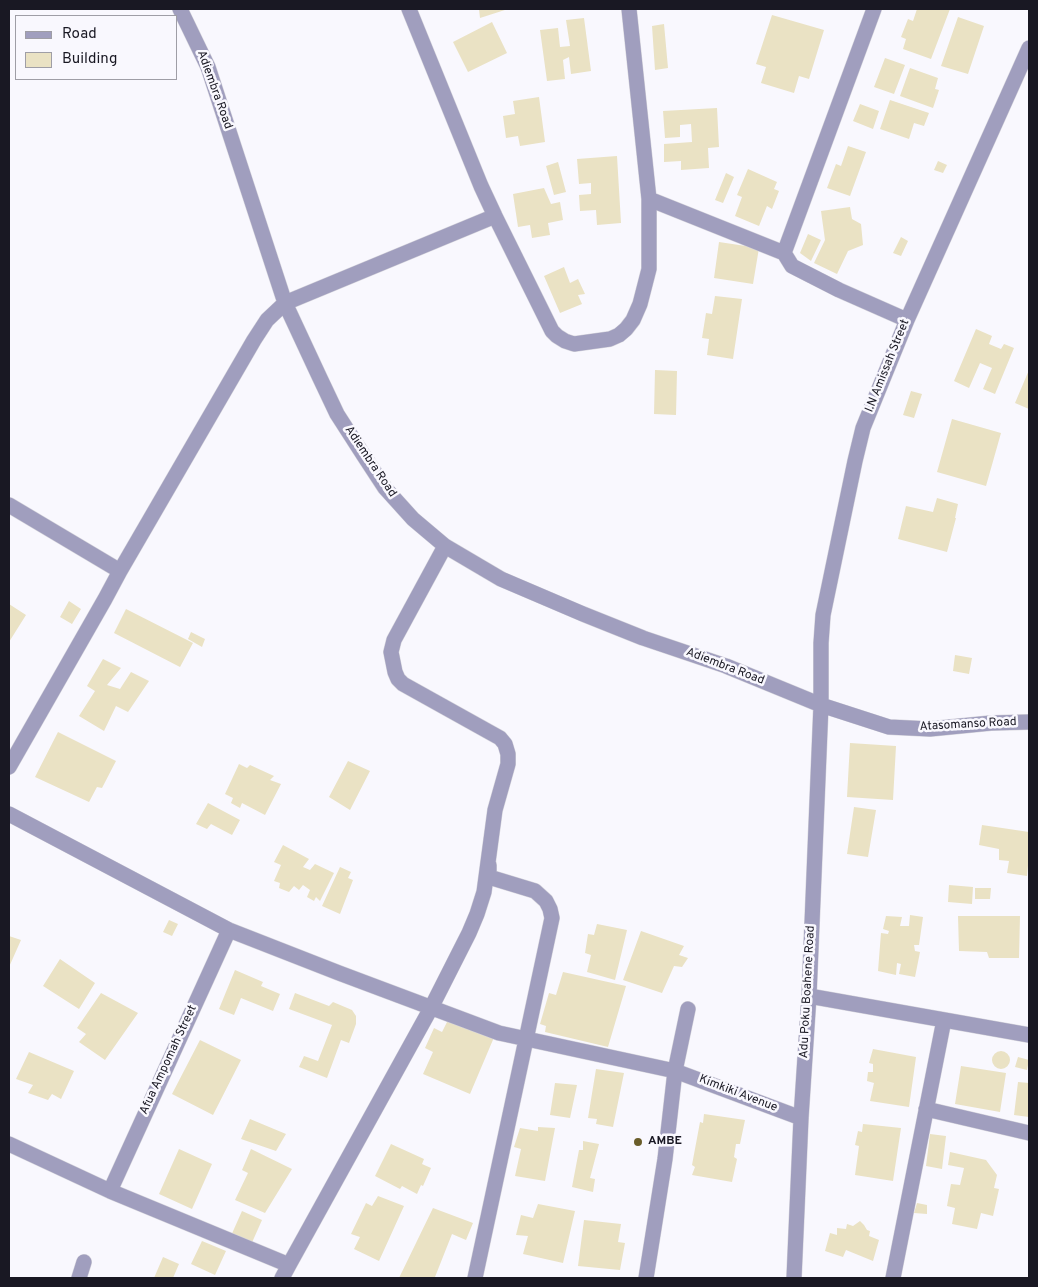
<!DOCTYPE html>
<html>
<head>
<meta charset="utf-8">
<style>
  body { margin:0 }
  #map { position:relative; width:1038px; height:1287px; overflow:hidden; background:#f9f8fe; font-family:Overpass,sans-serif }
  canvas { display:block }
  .frame { position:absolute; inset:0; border:10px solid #191823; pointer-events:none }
  .legend { position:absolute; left:15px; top:15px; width:162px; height:65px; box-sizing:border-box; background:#f9f8fe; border:1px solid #9f9ea6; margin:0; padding:6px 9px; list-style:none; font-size:15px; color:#191823 }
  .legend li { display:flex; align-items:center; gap:10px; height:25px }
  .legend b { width:25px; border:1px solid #9f9ea6 }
</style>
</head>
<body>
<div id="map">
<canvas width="1038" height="1287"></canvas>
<div class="frame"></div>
<ul class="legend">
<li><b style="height:6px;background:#a09ebe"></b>Road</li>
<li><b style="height:14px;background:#eae2c4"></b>Building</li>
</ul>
</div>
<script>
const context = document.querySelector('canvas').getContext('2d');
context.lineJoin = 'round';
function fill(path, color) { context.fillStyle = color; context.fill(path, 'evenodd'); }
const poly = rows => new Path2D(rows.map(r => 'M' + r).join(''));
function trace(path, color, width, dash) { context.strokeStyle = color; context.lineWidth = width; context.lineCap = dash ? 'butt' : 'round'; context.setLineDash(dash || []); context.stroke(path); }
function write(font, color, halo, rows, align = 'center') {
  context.font = font + ' Overpass,sans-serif'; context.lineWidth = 5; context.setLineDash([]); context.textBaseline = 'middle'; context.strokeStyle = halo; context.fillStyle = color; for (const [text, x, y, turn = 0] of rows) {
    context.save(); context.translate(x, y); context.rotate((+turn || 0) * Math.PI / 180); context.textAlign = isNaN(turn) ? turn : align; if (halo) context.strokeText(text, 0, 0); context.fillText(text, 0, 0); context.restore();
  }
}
fill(poly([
  [479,9,508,9,480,18],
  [917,9,950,9,931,59,903,49,906,39,901,37,908,19,913,21],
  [772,15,824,30,809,79,799,76,794,93,761,83,766,67,756,64],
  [958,17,984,26,968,74,941,66],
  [584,18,591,71,571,74,569,57,563,60,565,79,547,81,540,30,558,28,560,47,570,46,566,20],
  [492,22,507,53,468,72,453,42],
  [664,24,668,68,655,70,652,26],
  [885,58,905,65,894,94,874,87],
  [910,68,938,78,935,89,939,90,933,108,900,96],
  [539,97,545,142,520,146,518,136,506,138,503,116,515,114,513,101],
  [890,100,929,113,924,126,914,123,909,139,880,129],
  [860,104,879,111,873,129,853,121],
  [717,108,719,147,708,148,709,168,681,170,681,161,664,162,664,144,692,142,691,124,680,125,680,137,665,138,663,111],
  [848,146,866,152,850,196,827,188,836,164,841,166],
  [617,156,621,223,597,225,596,210,580,211,579,195,591,194,591,183,579,184,577,159],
  [938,161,947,165,943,173,934,170],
  [558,162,566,192,554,195,546,166],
  [748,169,777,182,774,189,779,191,772,209,767,206,759,226,735,216,742,197,737,195],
  [726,173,734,177,723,203,715,200],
  [544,188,551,204,560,202,563,220,548,223,550,235,532,238,530,225,518,227,513,194],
  [850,207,852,219,861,224,863,245,848,251,837,274,814,263,825,240,821,211],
  [808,234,821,240,811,261,800,253],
  [901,237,908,241,901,256,893,253],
  [719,242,759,248,753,284,714,278],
  [564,267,570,283,578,279,585,294,578,295,582,304,560,313,544,276],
  [715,296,742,299,733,359,707,355,709,339,702,338,706,313,712,314],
  [976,329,992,336,989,344,1001,349,1004,344,1014,348,995,394,983,389,992,368,980,363,969,388,954,381],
  [655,370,677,371,676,415,654,414],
  [1029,370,1029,409,1015,403],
  [911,391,922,394,914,418,903,415],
  [952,419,1001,433,986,486,937,472],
  [937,498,958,504,955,518,956,518,947,552,898,539,906,506,933,512],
  [69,601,81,609,72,624,60,617],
  [9,604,26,615,9,642],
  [126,609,193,643,180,667,114,633],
  [191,632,205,639,202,647,188,639],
  [955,655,972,658,969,674,953,671],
  [103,659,121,668,107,685,120,689,131,672,149,681,128,712,116,706,104,731,79,716,95,691,87,686],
  [58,732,116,761,102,788,97,787,89,802,35,777],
  [850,743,896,746,893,800,847,797],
  [348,761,370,771,350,810,329,797],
  [239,764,247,768,250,765,274,776,270,780,281,784,265,815,242,803,240,808,231,803,233,798,225,794],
  [208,803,240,820,232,835,211,824,207,829,196,824],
  [854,807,876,810,868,857,847,854],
  [982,825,1029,832,1029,855,1027,876,1007,873,1009,861,999,860,999,849,979,845],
  [283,845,309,859,303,867,310,870,315,864,334,873,320,901,316,897,314,901,307,897,310,890,303,885,299,890,294,886,289,892,279,888,280,883,274,881,281,865,274,862],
  [340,867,351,872,348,878,353,880,340,914,322,906],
  [949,885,973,887,972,904,948,902],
  [975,888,991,888,990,899,975,899],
  [910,915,923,917,919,945,914,945,915,951,920,952,915,977,899,974,901,964,897,963,896,975,878,971,881,933,888,934,889,931,883,929,886,916,902,917,900,926,909,926],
  [958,916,1020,916,1019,958,989,958,987,952,959,951],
  [169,920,178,924,172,936,163,932],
  [597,924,627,930,615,980,587,972,591,955,585,953,588,934,594,935],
  [641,931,684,946,679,955,688,958,682,967,674,966,662,993,623,980],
  [9,936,21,940,9,967],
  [60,959,95,983,79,1009,43,986],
  [235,970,263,982,261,986,280,994,273,1011,241,998,234,1015,219,1009],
  [563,972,626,986,608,1047,545,1032,546,1026,540,1024,549,993,556,995],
  [101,993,138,1013,105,1060,79,1042,86,1034,77,1028],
  [295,993,329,1006,333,1002,352,1010,356,1016,356,1024,349,1043,341,1040,327,1078,299,1067,304,1056,318,1061,332,1025,289,1009],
  [448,1020,495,1035,470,1094,423,1074,433,1052,425,1048,434,1028,442,1032],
  [200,1040,241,1060,213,1115,172,1094],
  [873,1049,916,1057,909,1107,870,1101,874,1083,867,1081,868,1072,873,1072,873,1064,869,1063],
  '992 1060a9 9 0 1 1 18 0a9 9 0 1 1-18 0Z',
  [29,1052,74,1071,61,1099,52,1094,48,1100,28,1093,33,1085,16,1079],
  [1018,1057,1029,1060,1027,1070,1015,1067],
  [961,1066,1006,1073,1000,1112,955,1104],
  [596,1069,624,1073,613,1127,596,1124,597,1119,588,1118],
  [1018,1082,1029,1083,1029,1117,1014,1115],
  [555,1083,577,1085,570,1118,550,1115],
  [704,1114,745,1120,740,1144,736,1144,734,1157,737,1159,732,1182,692,1175,695,1167,692,1165,700,1122,703,1123],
  [250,1119,286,1134,276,1151,241,1139],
  [863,1124,901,1128,893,1181,855,1175,859,1146,855,1145,858,1131,862,1132],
  [538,1127,555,1128,545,1181,515,1176,521,1149,514,1147,520,1128,538,1131],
  [930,1134,946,1136,942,1169,926,1166],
  [583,1141,599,1144,590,1178,595,1179,593,1192,572,1187,579,1150,583,1150],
  [391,1144,424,1159,422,1164,431,1168,423,1186,421,1185,417,1194,402,1186,400,1189,375,1176],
  [179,1149,212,1164,192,1209,159,1194],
  [251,1149,292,1169,265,1213,235,1200,248,1173,242,1170],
  [950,1152,986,1160,997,1175,994,1188,999,1189,993,1216,981,1213,977,1229,952,1224,955,1208,947,1206,951,1184,960,1185,964,1168,948,1165],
  [378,1196,404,1206,379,1261,354,1249,360,1237,351,1234,366,1203,372,1206],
  [917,1203,927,1205,927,1214,914,1213],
  [538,1204,575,1211,563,1263,523,1254,528,1236,516,1235,521,1215,533,1218],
  [433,1208,473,1223,466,1240,452,1234,435,1277,439,1278,399,1278],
  [242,1211,262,1220,250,1247,230,1238],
  [584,1220,621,1224,618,1242,625,1243,620,1270,578,1266],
  [860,1221,864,1225,867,1230,870,1231,869,1236,879,1240,873,1261,846,1250,843,1257,825,1251,830,1233,837,1235,837,1228,846,1229,847,1224,853,1226],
  [202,1241,226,1251,215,1275,191,1264],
  [163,1257,179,1264,173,1278,154,1278]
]), '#eae2c4');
const minor = poly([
  [180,9,208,67,285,303,319,376,337,414,364,456,385,488,413,519,445,546,501,579,583,614,643,638,726,666,821,705,889,727,930,729,991,723,1029,722],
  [409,9,481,186,495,216,552,331,557,336,565,341,574,344,610,339,619,335,626,329,633,320,640,304,649,269,649,199,629,9],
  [649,199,784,253,792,266,839,290,907,320],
  [784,253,874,9],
  [9,505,120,571],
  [9,767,105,599,120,571,254,340,267,320,285,303,495,216],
  [9,814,229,930,339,973,499,1033,675,1071,801,1118],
  [809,996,1029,1035],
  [926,1109,1029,1133],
  [9,1144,110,1191,289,1265],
  [110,1191,229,930],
  [79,1278,84,1262],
  [282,1278,289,1265,431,1008,469,933,477,914,484,892,495,810,508,764,508,754,505,744,500,738,403,684,398,679,395,672,391,652,394,640,445,546],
  [475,1278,552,918,550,909,546,901,535,891,489,877,489,865],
  [646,1278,665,1159,675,1071,688,1009],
  [794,1278,801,1118,809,996,821,705,821,643,823,615,855,461,863,428,907,320,1029,48],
  [893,1278,944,1020]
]);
trace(minor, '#d5d4db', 16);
trace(minor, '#a09ebe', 15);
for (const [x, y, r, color] of [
  [638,1142,5,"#6a5d2a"]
]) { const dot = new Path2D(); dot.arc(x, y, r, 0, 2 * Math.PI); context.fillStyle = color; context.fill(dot); trace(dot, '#f9f8fe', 2); }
write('12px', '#191823', '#f9f8fe', [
  ["Adiembra Road",214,90,70],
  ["I.N Amissah Street",888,366,-68],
  ["Adiembra Road",370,462,56],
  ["Adiembra Road",725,667,21],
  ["Atasomanso Road",968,725,-3],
  ["Adu Poku Boahene Road",808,992,-87],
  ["Afua Ampomah Street",169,1060,-65],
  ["Kimkiki Avenue",738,1094,21]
]);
write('bold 12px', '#191823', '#f9f8fe', [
  ["AMBE",648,1142]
], 'left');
</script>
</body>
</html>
